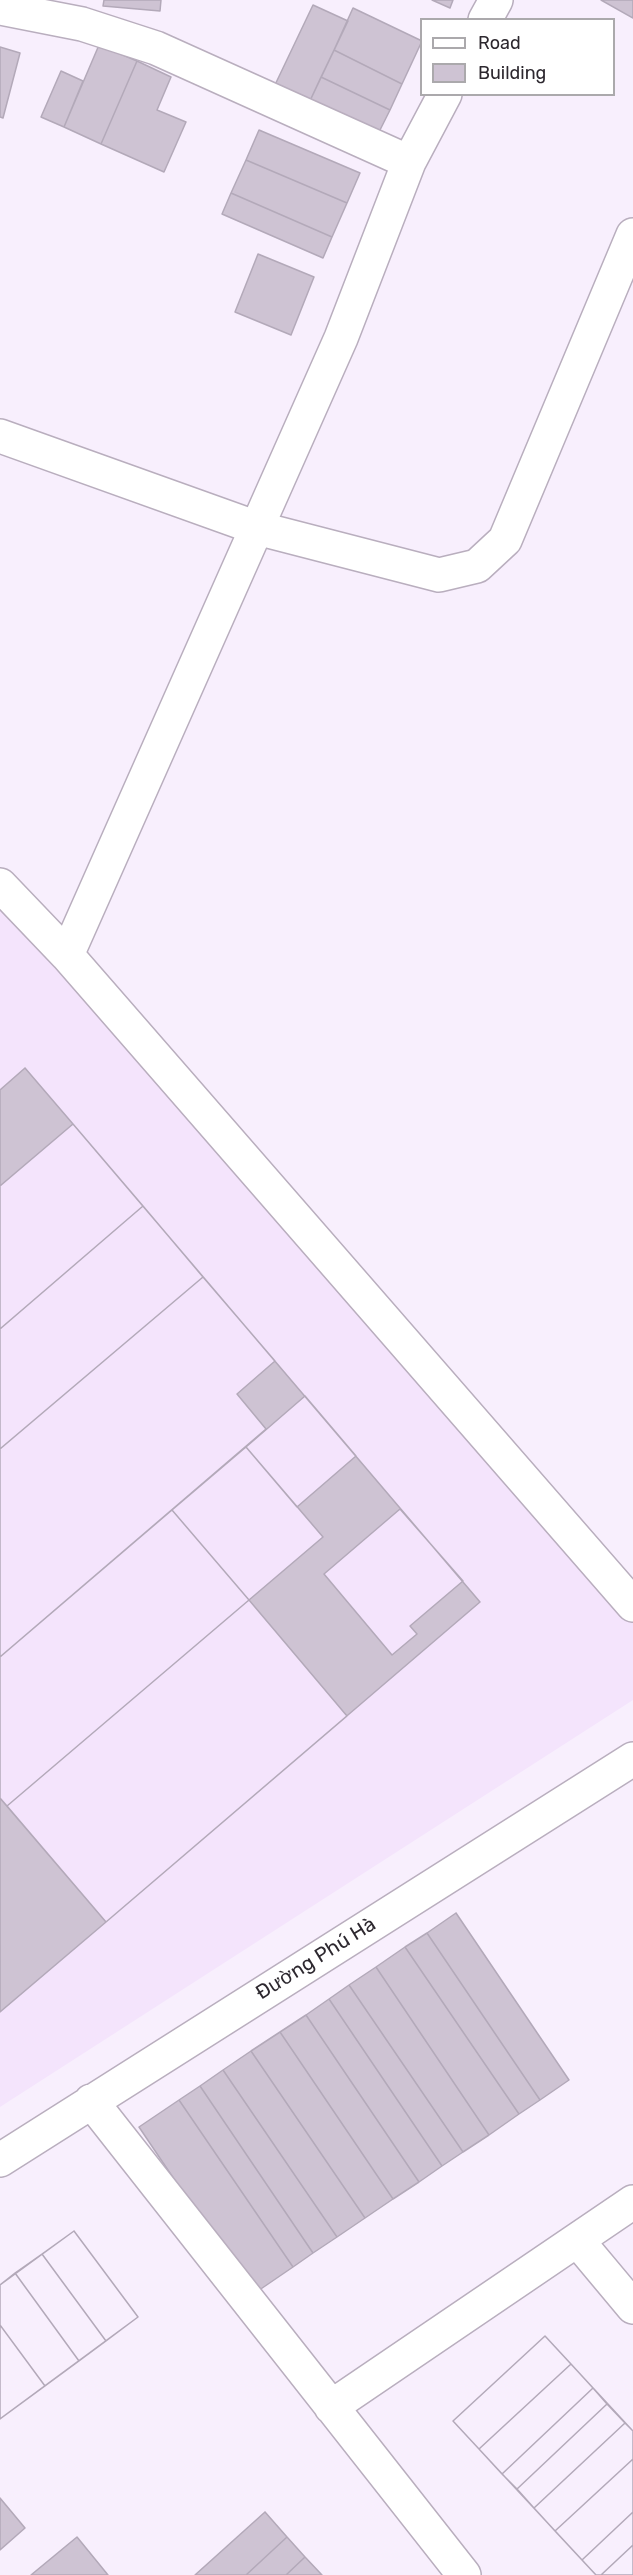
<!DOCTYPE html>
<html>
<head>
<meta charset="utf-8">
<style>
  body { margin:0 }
  #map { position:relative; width:633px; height:2575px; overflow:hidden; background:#f8effd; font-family:Rubik,sans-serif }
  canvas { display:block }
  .legend { position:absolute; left:420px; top:18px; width:195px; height:78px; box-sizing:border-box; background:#fff; border:2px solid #aba9ac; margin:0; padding:8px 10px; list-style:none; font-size:18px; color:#2d282f }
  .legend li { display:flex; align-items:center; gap:12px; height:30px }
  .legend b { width:30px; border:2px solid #aba9ac }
</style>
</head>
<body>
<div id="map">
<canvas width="633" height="2575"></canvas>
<ul class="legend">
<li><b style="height:8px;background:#fff"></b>Road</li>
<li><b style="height:16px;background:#cec3d3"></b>Building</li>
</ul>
</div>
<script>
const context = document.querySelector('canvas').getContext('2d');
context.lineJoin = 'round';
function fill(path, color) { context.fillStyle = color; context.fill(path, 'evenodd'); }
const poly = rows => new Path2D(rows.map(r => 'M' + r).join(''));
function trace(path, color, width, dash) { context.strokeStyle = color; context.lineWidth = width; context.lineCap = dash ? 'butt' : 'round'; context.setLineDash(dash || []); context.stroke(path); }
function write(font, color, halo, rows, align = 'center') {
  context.font = font + ' Rubik,sans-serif'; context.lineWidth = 5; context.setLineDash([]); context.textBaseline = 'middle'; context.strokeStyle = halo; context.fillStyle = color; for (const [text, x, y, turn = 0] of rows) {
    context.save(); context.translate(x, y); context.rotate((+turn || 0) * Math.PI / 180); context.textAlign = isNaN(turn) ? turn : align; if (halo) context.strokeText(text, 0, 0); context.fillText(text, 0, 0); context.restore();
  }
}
fill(poly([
  [0,870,633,1622,633,1700,0,2107]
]), '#f4e4fc');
const building = poly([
  [104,0,161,0,160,11,103,6,104,0],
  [432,0,453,0,450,8,432,0],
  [601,0,633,0,633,18,601,0],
  [313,5,348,21,308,105,273,89,313,5],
  [353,8,422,41,402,84,334,50,353,8],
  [99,45,137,61,101,144,64,127,99,45],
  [0,47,20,53,3,118,0,117,0,47],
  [334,50,402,84,390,110,321,77,334,50],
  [137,61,171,77,157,110,186,122,164,172,101,144,137,61],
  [61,71,83,81,64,127,41,117,61,71],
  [321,77,390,110,376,138,308,105,321,77],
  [259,130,360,173,347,203,246,160,259,130],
  [246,160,347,203,332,237,231,193,246,160],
  [231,193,332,237,323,258,222,214,231,193],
  [258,254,314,277,291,335,235,312,258,254],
  [25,1068,73,1124,0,1186,0,1090,25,1068],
  [73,1124,143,1206,0,1329,0,1186,73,1124],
  [73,1124,480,1602,106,1922,0,1798,0,1186,73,1124],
  [143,1206,203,1277,0,1449,0,1329,143,1206],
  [203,1277,275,1361,237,1394,266,1429,0,1657,0,1449,203,1277],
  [305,1396,356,1456,297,1507,246,1447,305,1396],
  [246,1447,323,1537,249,1600,172,1510,246,1447],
  [400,1509,463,1581,410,1626,417,1634,392,1655,324,1574,400,1509],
  [172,1510,249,1600,7,1806,0,1798,0,1657,172,1510],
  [249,1600,347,1716,106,1922,7,1806,249,1600],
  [0,1798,106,1922,0,2012,0,1798],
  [456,1913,569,2080,540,2100,427,1933,456,1913],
  [427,1933,540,2100,519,2114,405,1947,427,1933],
  [405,1947,519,2114,489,2135,376,1967,405,1947],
  [376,1967,489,2135,463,2152,349,1985,376,1967],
  [349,1985,463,2152,442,2166,329,1999,349,1985],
  [329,1999,442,2166,419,2182,306,2015,329,1999],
  [306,2015,419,2182,393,2199,280,2032,306,2015],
  [280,2032,393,2199,365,2218,251,2051,280,2032],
  [251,2051,365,2218,337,2237,223,2070,251,2051],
  [223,2070,337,2237,313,2253,200,2086,223,2070],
  [200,2086,313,2253,293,2267,179,2100,200,2086],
  [179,2100,293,2267,252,2295,139,2127,179,2100],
  [74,2231,138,2317,106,2341,42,2254,74,2231],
  [74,2231,138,2317,0,2419,0,2285,74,2231],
  [42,2254,106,2341,79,2361,15,2273,42,2254],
  [15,2273,79,2361,45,2386,0,2325,0,2285,15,2273],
  [0,2325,45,2386,0,2419,0,2325],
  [545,2336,571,2364,479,2449,453,2421,545,2336],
  [545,2336,633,2431,633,2575,596,2575,453,2421,545,2336],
  [571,2364,593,2388,502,2474,479,2449,571,2364],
  [593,2388,607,2404,517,2489,502,2474,593,2388],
  [607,2404,625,2423,534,2508,517,2489,607,2404],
  [625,2423,633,2431,633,2459,555,2531,534,2508,625,2423],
  [633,2459,633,2512,582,2560,555,2531,633,2459],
  [0,2498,25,2528,0,2550,0,2498],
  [265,2512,287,2537,246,2575,195,2575,265,2512],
  [633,2512,633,2545,601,2575,596,2575,582,2560,633,2512],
  [77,2537,108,2575,31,2575,77,2537],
  [287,2537,305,2557,286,2575,246,2575,287,2537],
  [633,2545,633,2575,601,2575,633,2545],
  [305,2557,322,2575,286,2575,305,2557]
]);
fill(building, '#cec3d3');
trace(building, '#b3a9b9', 1.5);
const minor = poly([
  [0,8,82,24,156,48,409,162],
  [485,20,496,0],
  [0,436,257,528,439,575,477,566,505,540,633,235],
  [0,885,67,955,633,1605],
  [67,955,341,338,409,162,445,94],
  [91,2101,464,2575],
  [0,2160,633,1759],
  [577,2240,633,2307],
  [331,2407,633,2202]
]);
trace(minor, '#b9aebe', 36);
trace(minor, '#fff', 33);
write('20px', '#2d282f', '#fff', [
  ["Đường Phú Hà",316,1959,-32]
]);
</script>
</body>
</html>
